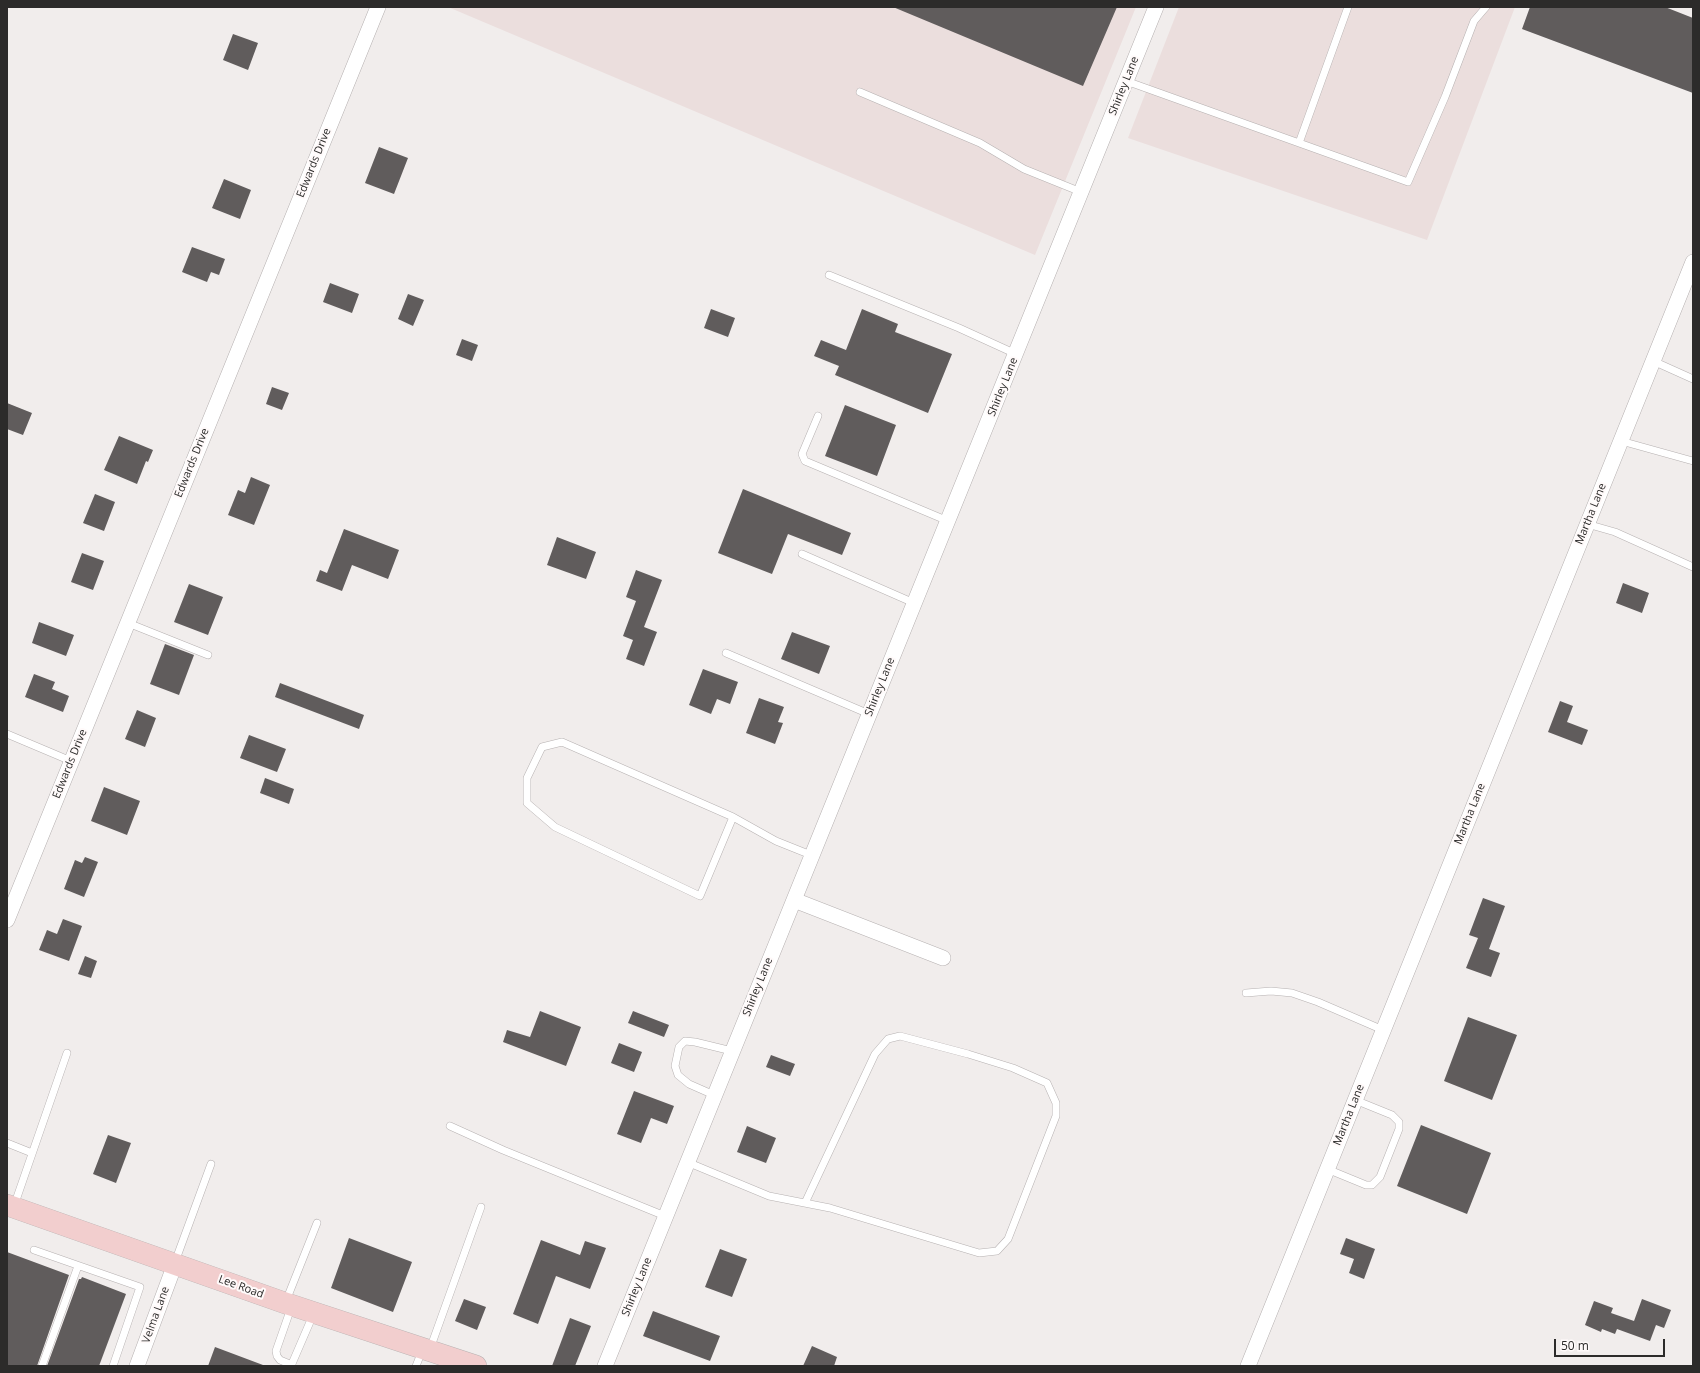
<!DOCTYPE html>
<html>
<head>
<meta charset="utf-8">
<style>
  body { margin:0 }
  #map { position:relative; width:1700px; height:1373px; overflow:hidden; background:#f1edec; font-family:"Open Sans",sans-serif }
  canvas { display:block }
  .frame { position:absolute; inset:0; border:8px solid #2c2b2a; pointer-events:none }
  .scale { position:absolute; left:1554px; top:1339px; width:111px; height:18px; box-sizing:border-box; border:2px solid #2c2b2a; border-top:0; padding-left:5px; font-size:12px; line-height:14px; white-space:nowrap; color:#2c2b2a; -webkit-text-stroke:3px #fffafa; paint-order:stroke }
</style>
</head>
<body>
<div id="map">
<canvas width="1700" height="1373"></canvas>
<div class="frame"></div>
<div class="scale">50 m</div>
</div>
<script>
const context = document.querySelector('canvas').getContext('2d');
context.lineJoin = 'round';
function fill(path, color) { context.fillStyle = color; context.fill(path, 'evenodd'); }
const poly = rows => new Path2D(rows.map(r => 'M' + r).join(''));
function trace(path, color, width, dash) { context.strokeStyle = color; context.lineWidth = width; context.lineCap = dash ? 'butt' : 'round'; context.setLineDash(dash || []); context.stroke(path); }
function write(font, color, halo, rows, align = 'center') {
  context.font = font + ' "Open Sans",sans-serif'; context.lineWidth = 4; context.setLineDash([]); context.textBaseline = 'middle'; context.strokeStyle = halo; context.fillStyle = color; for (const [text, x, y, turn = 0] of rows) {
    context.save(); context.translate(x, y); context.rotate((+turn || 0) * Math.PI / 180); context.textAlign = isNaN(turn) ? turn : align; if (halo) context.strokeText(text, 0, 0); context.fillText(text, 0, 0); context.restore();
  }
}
fill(poly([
  [448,7,1136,7,1035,255],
  [1179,7,1515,7,1427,240,1128,138]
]), '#ebdedd');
fill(poly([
  [893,7,1117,7,1083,86],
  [1530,7,1665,7,1693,18,1693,93,1522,29],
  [233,34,258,43,248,70,223,60],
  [379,147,408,158,394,194,365,183],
  [224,179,251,190,240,219,212,208],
  [192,247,225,259,219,275,211,272,207,282,182,272],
  [330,283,359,294,352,313,323,302],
  [408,294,424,300,413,326,398,319],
  [711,309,735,318,728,337,704,328],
  [862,309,898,324,895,332,952,354,928,413,835,375,839,366,814,356,821,340,846,350],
  [462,339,478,345,472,361,456,355],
  [272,387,289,393,282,410,266,404],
  [7,403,32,413,23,435,7,429],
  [845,405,896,425,877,476,825,456],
  [119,436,153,450,148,462,146,461,137,484,104,470],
  [251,477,270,485,254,525,228,515,238,490,245,493],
  [743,489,851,533,842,555,788,534,772,574,718,553],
  [95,494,115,502,104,531,83,523],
  [344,529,399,550,388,579,352,565,342,591,316,581,320,570,327,573],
  [557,537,596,552,586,579,547,565],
  [82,553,104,561,93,590,71,582],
  [636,570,662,580,644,627,657,632,644,666,626,659,633,640,623,636,636,601,626,597],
  [1623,583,1649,593,1642,613,1616,603],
  [189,584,223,597,208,635,174,622],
  [39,622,74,635,66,656,32,643],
  [792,632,830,646,819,674,781,659],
  [165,644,194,655,179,695,150,684],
  [703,669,738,682,730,704,717,699,711,714,689,705],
  [34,674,55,682,52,689,69,696,63,712,25,697],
  [280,683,364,715,359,729,275,697],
  [759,698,784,707,778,722,783,723,775,744,746,733],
  [1560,701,1573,706,1567,722,1588,730,1582,745,1548,732],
  [137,710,156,718,145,747,125,739],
  [249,735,286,749,277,772,240,758],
  [265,778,294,789,289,804,260,793],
  [104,787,140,801,127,835,91,821],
  [85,857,98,862,84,897,64,889,75,860,82,863],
  [1483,898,1505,906,1489,949,1500,953,1491,977,1466,968,1478,938,1469,935],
  [63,919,82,926,69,961,39,950,47,930,57,934],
  [85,956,97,961,91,978,78,974],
  [540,1011,581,1027,566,1066,503,1042,507,1030,530,1037],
  [633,1011,669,1025,664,1037,628,1023],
  [1468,1017,1517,1035,1492,1100,1444,1081],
  [619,1043,642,1052,634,1072,611,1063],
  [771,1055,795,1064,790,1076,766,1067],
  [634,1091,674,1106,667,1124,651,1118,641,1143,617,1134],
  [1421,1125,1491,1153,1467,1214,1397,1186],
  [747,1126,776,1138,766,1163,737,1152],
  [108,1135,131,1143,116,1183,93,1174],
  [349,1238,412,1262,393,1312,331,1288],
  [1346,1238,1375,1249,1364,1279,1349,1273,1354,1259,1340,1254],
  [541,1240,580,1255,585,1241,606,1248,590,1289,556,1276,538,1324,513,1314],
  [720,1249,747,1259,732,1297,705,1287],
  [7,1252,69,1275,37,1366,7,1366],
  [82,1277,126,1294,99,1366,47,1366,79,1279,81,1279],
  [464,1299,486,1307,477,1330,455,1321],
  [1642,1299,1671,1310,1664,1328,1656,1325,1650,1341,1617,1329,1615,1334,1602,1329,1601,1332,1585,1325,1594,1301,1613,1308,1611,1313,1634,1321],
  [653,1311,720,1336,710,1361,643,1336],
  [570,1318,591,1326,575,1366,552,1366],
  [812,1346,837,1357,834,1366,803,1366],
  [215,1347,263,1365,263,1366,208,1366]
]), '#605c5c');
const service = poly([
  [1126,81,1408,182,1445,97,1474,21,1486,7],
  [860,92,980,143,1024,169,1081,192],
  [1299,143,1348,7],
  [829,275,959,328,1016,354],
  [1653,361,1693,379],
  [818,416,802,454,805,461,948,521],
  [1621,441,1693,461],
  [1587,524,1615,532,1693,567],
  [802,554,914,603],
  [128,623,208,655],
  [726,653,869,714],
  [7,734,71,761],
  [733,817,700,896,555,827,527,803,527,778,542,747,562,742,733,817,776,841,811,855],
  [1246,993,1271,991,1292,993,1318,1002,1383,1030],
  [714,1095,689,1084,678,1075,675,1066,679,1047,685,1041,695,1042,732,1051],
  [450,1126,503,1150,665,1216],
  [7,1143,32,1153],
  [687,1162,769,1196,830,1208,979,1253,997,1251,1008,1239,1056,1116,1056,1103,1047,1083,1013,1068,968,1054,900,1036,888,1039,875,1054,805,1203],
  [1327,1169,1366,1185,1372,1185,1380,1177,1399,1129,1399,1122,1392,1115,1355,1100],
  [14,1206,67,1053],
  [34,1250,140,1287,113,1366],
  [175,1262,211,1164],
  [286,1301,317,1223],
  [291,1308,276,1351,277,1356,280,1360,292,1365],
  [430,1349,481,1207],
  [42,1366,78,1266],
  [291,1366,313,1315],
  [416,1366,422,1351]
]);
const minor = poly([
  [794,900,943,958],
  [7,920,378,7],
  [137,1366,175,1264],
  [605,1366,1156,7],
  [1248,1366,1693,262]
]);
const secondary = poly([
  [7,1205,285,1303,476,1366]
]);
trace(service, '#b6b1b1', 8);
trace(minor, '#b6b1b1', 16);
trace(secondary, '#b6b1b1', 22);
trace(service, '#fff', 7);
trace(minor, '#fff', 15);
trace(secondary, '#f2cece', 21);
write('11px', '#2c2b2a', '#fffafa', [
  ["Shirley Lane",1124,86,-68],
  ["Edwards Drive",314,163,-68],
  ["Shirley Lane",1003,387,-68],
  ["Edwards Drive",192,463,-68],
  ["Martha Lane",1591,514,-68],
  ["Shirley Lane",880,687,-68],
  ["Edwards Drive",70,764,-68],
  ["Martha Lane",1470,814,-68],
  ["Shirley Lane",758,987,-68],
  ["Martha Lane",1349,1115,-68],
  ["Lee Road",241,1287,20],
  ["Shirley Lane",637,1287,-68],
  ["Velma Lane",156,1315,-70]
]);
</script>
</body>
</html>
